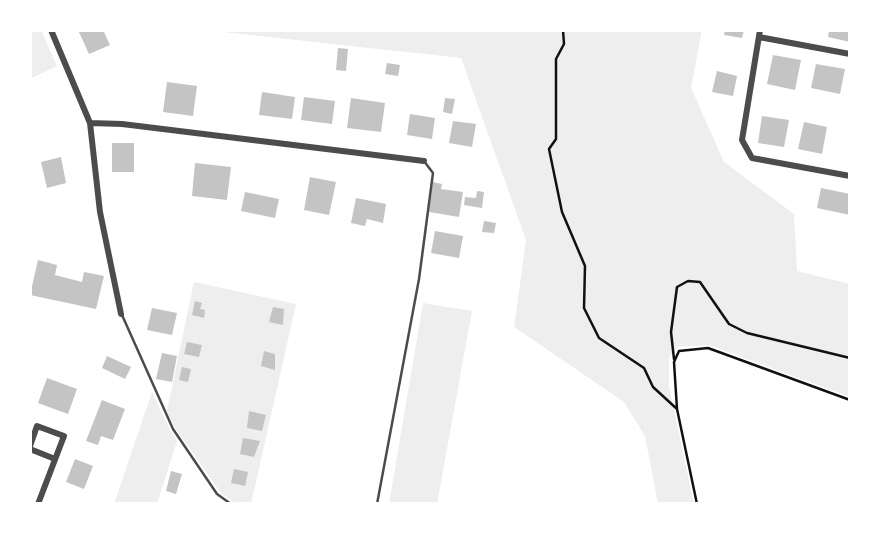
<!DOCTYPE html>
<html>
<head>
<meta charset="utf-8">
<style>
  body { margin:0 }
  #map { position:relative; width:880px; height:534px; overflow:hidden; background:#fff; font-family:Montserrat,sans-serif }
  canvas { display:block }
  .frame { position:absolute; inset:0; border:32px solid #fff; pointer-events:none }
</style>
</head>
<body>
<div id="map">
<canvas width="880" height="534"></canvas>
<div class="frame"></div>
</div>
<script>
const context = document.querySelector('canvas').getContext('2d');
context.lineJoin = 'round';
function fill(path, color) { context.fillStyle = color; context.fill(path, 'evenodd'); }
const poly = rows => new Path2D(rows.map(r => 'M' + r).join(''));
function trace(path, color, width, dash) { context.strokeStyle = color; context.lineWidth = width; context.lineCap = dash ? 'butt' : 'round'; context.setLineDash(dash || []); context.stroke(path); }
fill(poly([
  [30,30,41,30,57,66,32,78,30,104],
  [205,30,529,30,530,32,702,30,691,88,724,162,794,214,797,271,850,284,850,397,709,345,677,347,669,357,669,386,694,504,658,504,645,436,624,402,514,327,526,240,461,58],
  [194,282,296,304,251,504,236,504,221,493,175,428,167,411],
  [423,303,472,311,437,504,389,504],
  [152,392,170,430,177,441,157,504,114,504]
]), '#eee');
fill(poly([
  [78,30,103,30,110,45,89,54],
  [725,30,744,30,742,38,724,35],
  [829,30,850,30,850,42,828,37],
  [338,48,348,49,346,71,336,70],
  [773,55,801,60,795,90,767,84],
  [387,63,400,65,398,76,385,74],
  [816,64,845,69,840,94,811,88],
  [717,71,737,76,733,96,712,92],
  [167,82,197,86,193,116,163,112],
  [262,92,295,97,292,119,259,115],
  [304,97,335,101,332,124,301,120],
  [351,98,385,103,381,132,347,128],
  [445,98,455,99,452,114,443,112],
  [410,114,435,118,432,139,407,135],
  [762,116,789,120,784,147,758,143],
  [453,121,476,124,472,147,449,143],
  [804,122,827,127,822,154,798,149],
  [112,143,134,143,134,172,112,172],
  [61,157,66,183,47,188,41,162],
  [195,163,231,167,227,200,192,196],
  [310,177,336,182,329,215,304,210],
  [433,182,442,184,441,189,463,192,459,217,429,212],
  [821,188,850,194,850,215,817,208],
  [477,191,484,192,482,208,464,205,465,197,476,198],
  [245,192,279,199,275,218,241,211],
  [356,198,386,204,383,223,367,219,365,226,351,223],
  [484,221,496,223,494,233,482,232],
  [435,231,463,236,459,258,431,253],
  [38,260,57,265,55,275,82,282,84,272,104,276,96,309,30,295],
  [195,301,202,303,200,309,205,310,204,318,192,315],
  [273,307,284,309,283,325,269,322],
  [152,308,177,313,172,335,147,330],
  [187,342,202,345,199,357,184,354],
  [264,351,275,354,275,370,261,366],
  [162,353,177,356,172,382,156,379],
  [107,356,131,367,125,379,102,368],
  [182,367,191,369,188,382,179,380],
  [47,378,77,389,68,414,38,403],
  [102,400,125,409,113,440,101,436,98,445,86,441],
  [249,411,266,415,262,431,247,428],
  [243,438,260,441,254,457,240,454],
  [75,459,93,466,84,489,66,482],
  [234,469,248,472,245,486,231,483],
  [171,471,182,474,176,494,166,491]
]), '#c4c4c4');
trace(poly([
  [563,30,564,44,556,59,556,139,549,149,562,212,585,266,584,308,599,338,644,368,653,387,677,409],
  [674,359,671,332,677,287,688,281,700,282,729,324,747,333,850,358],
  [697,504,677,409,674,362,679,351,708,348,850,400]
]), '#111', 2.5);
trace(poly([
  [122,315,173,429,217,494,231,504],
  [377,504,419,279,433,173,424,161]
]), '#4c4c4c', 2.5);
trace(poly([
  [51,30,90,123,122,124,424,161],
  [760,30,742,140,752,158,850,176],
  [759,37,850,54],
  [90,123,100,212,121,314],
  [30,446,37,426,64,436,38,504],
  [30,449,55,459]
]), '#4c4c4c', 6);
</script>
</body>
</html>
